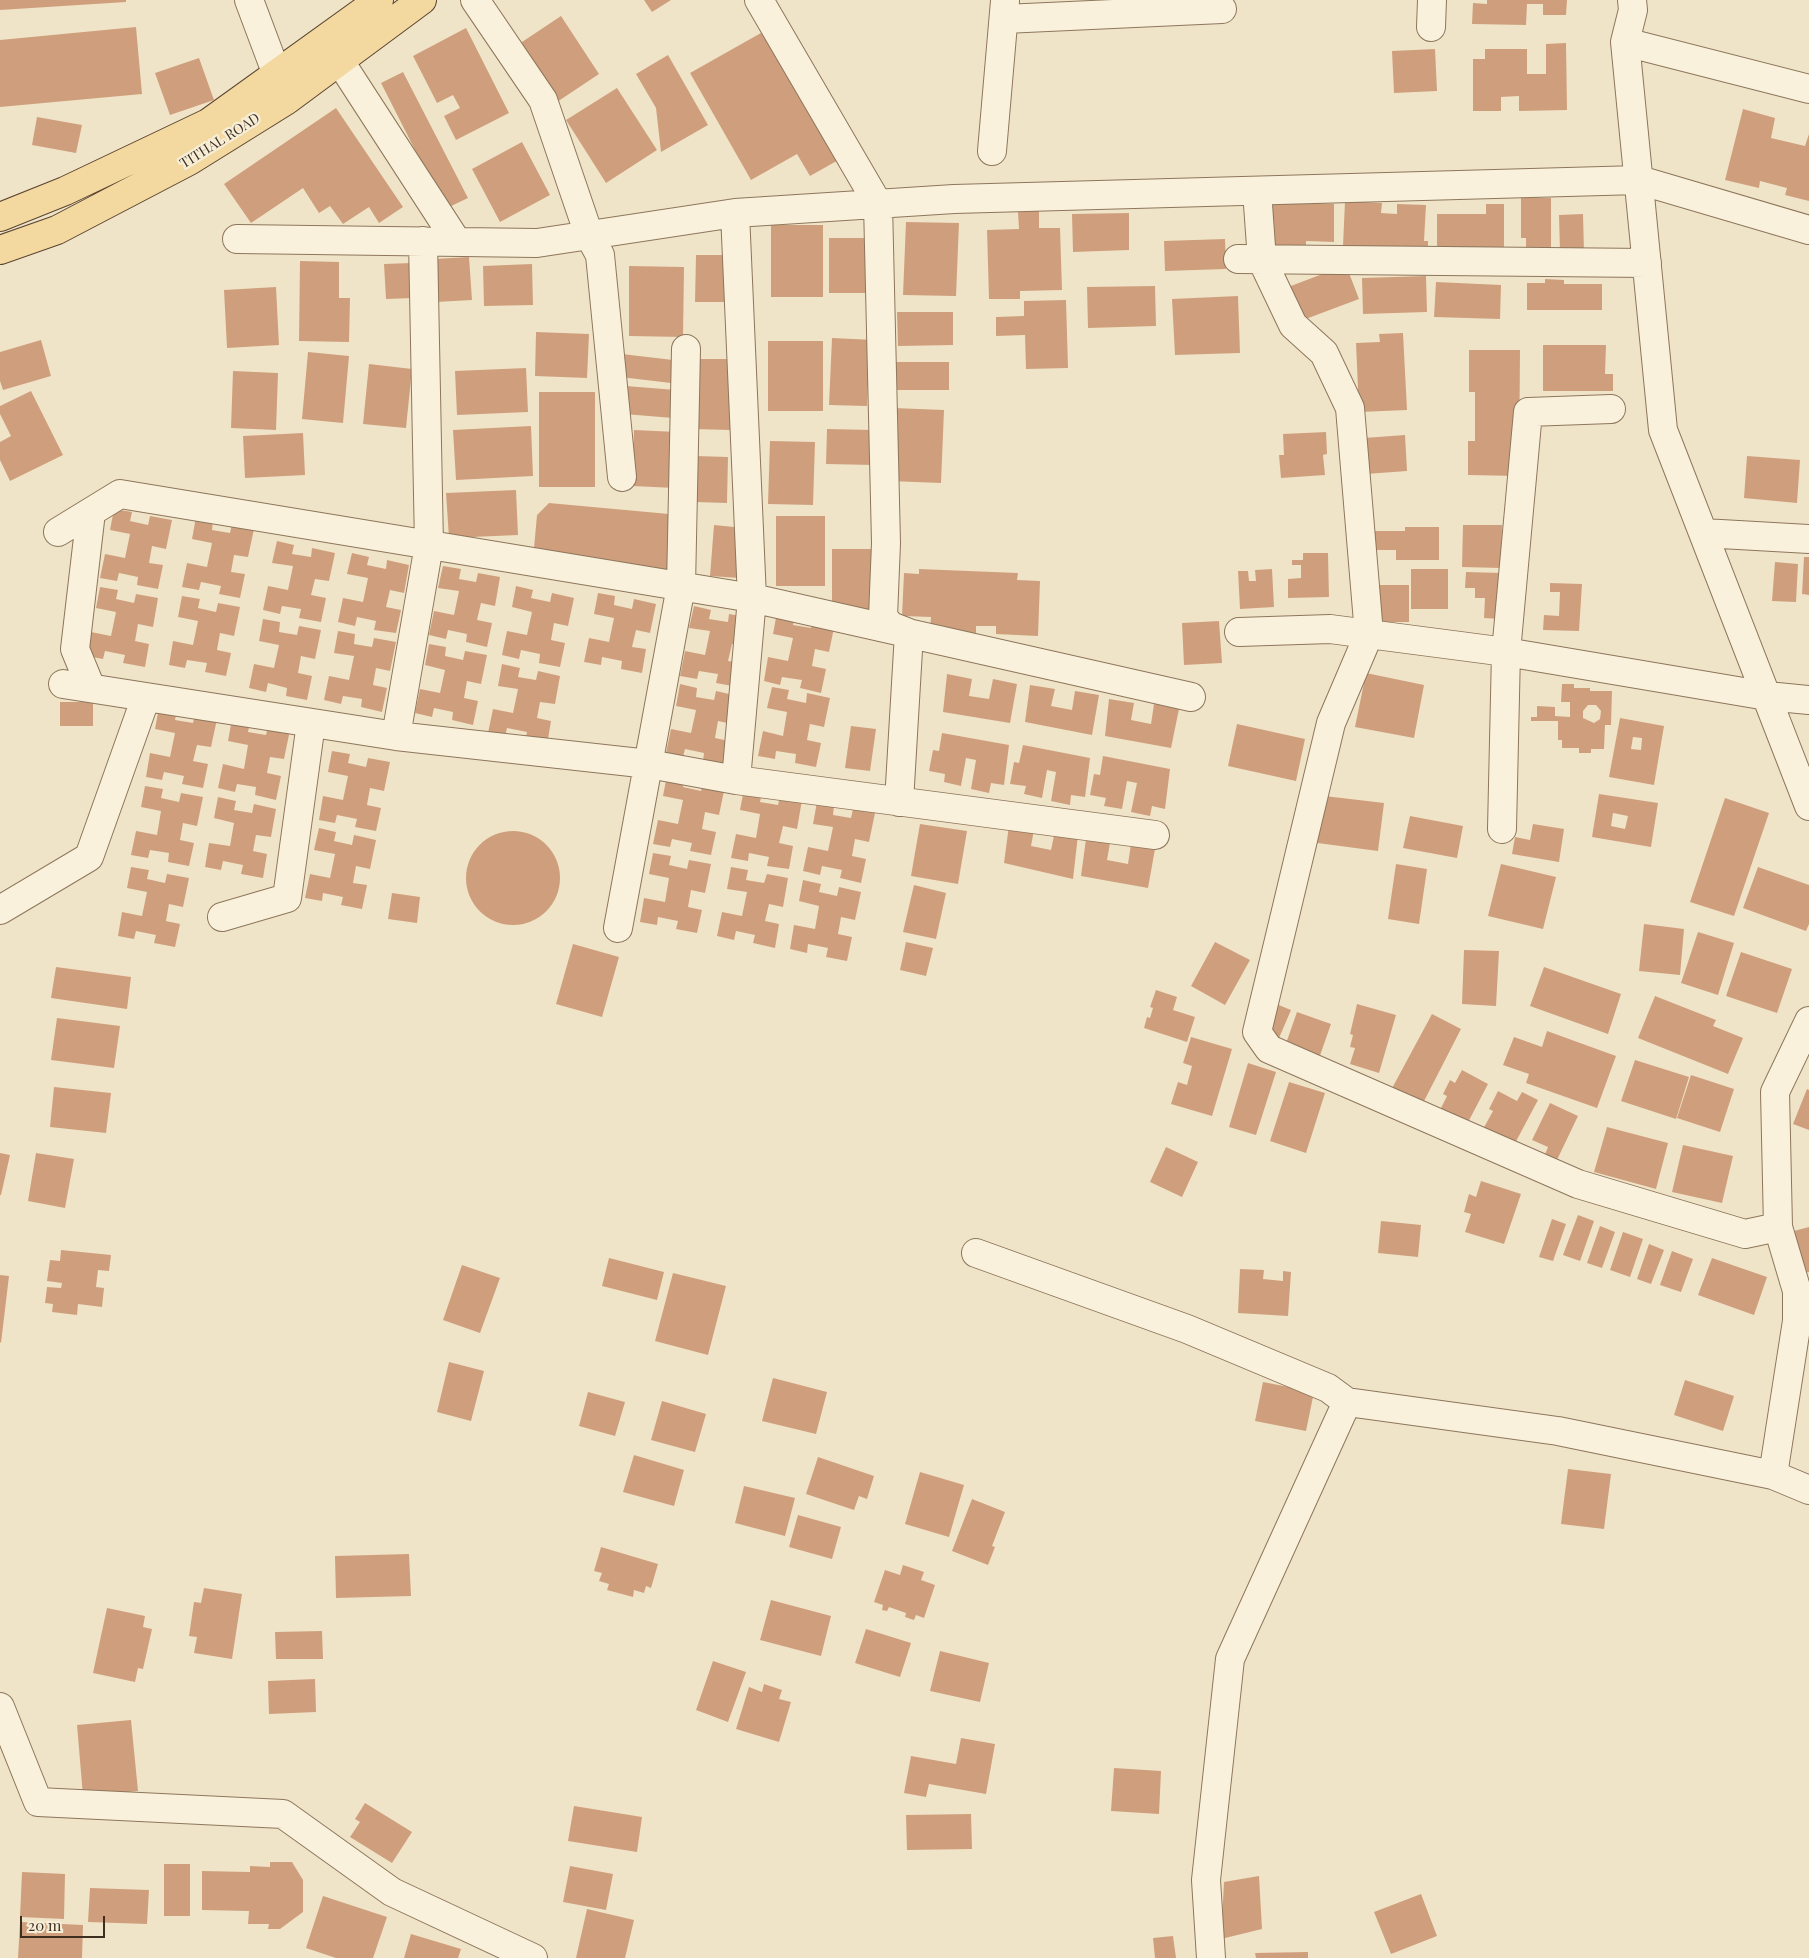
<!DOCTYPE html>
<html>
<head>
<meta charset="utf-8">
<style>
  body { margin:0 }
  #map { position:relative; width:1809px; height:1958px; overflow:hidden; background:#f0e4c8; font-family:"Playfair Display",serif }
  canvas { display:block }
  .scale { position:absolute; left:20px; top:1916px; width:85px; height:22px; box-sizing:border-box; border:2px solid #3d2e20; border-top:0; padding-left:6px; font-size:15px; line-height:18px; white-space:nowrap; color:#3d2e20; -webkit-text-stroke:4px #f7eed8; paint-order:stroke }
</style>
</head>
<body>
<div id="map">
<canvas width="1809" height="1958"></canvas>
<div class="scale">20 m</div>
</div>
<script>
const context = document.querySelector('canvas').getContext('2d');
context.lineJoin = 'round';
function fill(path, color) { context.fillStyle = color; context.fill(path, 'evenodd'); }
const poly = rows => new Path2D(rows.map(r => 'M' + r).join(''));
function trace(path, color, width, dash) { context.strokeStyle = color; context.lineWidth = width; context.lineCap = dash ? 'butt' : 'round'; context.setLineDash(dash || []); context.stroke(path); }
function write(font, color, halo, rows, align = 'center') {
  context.font = font + ' "Playfair Display",serif'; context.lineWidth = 4.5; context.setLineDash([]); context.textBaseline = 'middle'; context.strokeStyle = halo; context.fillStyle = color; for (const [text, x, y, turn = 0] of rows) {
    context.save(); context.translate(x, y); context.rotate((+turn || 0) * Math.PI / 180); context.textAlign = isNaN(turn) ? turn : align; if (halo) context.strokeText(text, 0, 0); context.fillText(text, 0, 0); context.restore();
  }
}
fill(poly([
  [0,0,126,0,126,2,0,10],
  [644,0,671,0,652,12],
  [1487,0,1567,0,1566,15,1543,15,1543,4,1527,4,1526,25,1472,24,1473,3,1487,4],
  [561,16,599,74,557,102,519,44],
  [136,27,142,94,0,107,0,40],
  [466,28,509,113,456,140,444,116,460,108,453,95,437,103,413,56],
  [768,29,842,158,810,176,797,154,751,180,690,73],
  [1566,43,1567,110,1519,111,1519,96,1501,97,1501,111,1473,111,1473,59,1485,59,1485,49,1527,49,1527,74,1546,74,1546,44],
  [1435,49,1437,91,1394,93,1392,51],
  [668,55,708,125,661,152,656,108,636,74],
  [199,58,214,100,170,115,155,73],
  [403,72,468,198,445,209,381,83],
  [617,88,657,150,606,183,566,120],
  [336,108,403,207,379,223,369,207,343,224,330,206,319,213,303,188,251,223,224,184],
  [1743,109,1775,118,1771,138,1805,146,1809,134,1809,201,1785,195,1787,188,1760,181,1759,188,1725,180],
  [37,117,82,125,76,153,32,145],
  [522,142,550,195,500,222,472,169],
  [1521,198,1551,198,1551,253,1526,253,1526,238,1521,238],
  [1345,201,1382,203,1381,213,1397,214,1397,204,1426,205,1424,241,1428,241,1428,250,1343,246],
  [1271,202,1334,204,1334,242,1306,241,1306,248,1270,247],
  [1486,204,1504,204,1504,250,1437,250,1437,214,1486,214],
  [1039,211,1039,228,1060,228,1062,290,1020,291,1020,299,989,299,987,230,1019,229,1018,212],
  [1129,213,1129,250,1073,252,1072,214],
  [1583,214,1584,252,1560,252,1559,215],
  [906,222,959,223,956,296,903,295],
  [771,225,823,225,823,297,771,297],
  [829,238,873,238,873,293,829,293],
  [1225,239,1226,269,1165,271,1164,241],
  [696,255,726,255,735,302,695,302],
  [469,257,472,300,436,302,434,259],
  [300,261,339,262,339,298,350,298,349,342,299,341],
  [411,263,413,298,386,299,384,264],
  [532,264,533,305,484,306,483,266],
  [1346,265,1359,299,1295,323,1283,289],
  [629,266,684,267,683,337,629,336],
  [1426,276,1427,312,1363,314,1362,278],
  [1545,279,1564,280,1564,284,1602,284,1602,310,1527,310,1527,283,1545,283],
  [1436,282,1501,285,1500,319,1434,317],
  [1155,286,1156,326,1088,328,1087,287],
  [276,287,279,345,227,348,224,290],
  [1238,296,1240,353,1175,355,1172,299],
  [1066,300,1068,368,1026,369,1025,335,996,336,996,317,1024,316,1024,301],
  [897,312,953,312,953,345,898,346],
  [536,332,589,334,587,378,535,376],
  [1403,333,1407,410,1359,412,1356,343,1380,342,1379,334],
  [832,338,875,340,874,376,868,376,867,406,829,405],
  [41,340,51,376,3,390,0,381,0,352],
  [768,341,823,341,823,411,768,411],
  [1543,345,1606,345,1605,374,1613,374,1613,391,1543,391],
  [1469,350,1520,350,1519,476,1468,475,1468,441,1475,441,1475,392,1469,392],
  [308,352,349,356,343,423,302,419],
  [622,354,673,360,671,383,620,377],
  [694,359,731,359,730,430,693,429],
  [896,362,949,362,949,390,896,390],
  [369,364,412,369,406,428,363,424],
  [526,368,528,412,457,415,455,371],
  [233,371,278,373,276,430,231,428],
  [626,386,676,390,673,418,624,414],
  [31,391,63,455,10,481,0,460,0,442,11,436,0,414,0,406],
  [539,392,595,392,595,487,539,487],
  [893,408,944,410,941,483,889,481],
  [531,426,533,476,456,480,453,430],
  [827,429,873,430,873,465,826,464],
  [634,430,677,432,675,488,632,486],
  [1326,432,1327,454,1323,455,1325,475,1281,478,1279,455,1284,455,1283,434],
  [303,433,305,475,245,478,243,436],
  [1405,435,1407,471,1366,474,1364,438],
  [770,441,815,442,813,505,768,504],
  [696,456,728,457,727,503,695,502],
  [1747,456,1800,460,1797,503,1744,498],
  [516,490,518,535,449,538,446,493],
  [549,503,669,514,679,559,666,573,545,563,534,548,537,515],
  [114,509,132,512,130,521,148,525,150,516,172,520,166,549,152,546,149,563,163,565,158,589,137,585,138,577,119,573,117,581,100,578,105,554,125,558,130,534,110,530],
  [776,516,825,516,825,586,776,586],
  [196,517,213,521,212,530,230,533,232,524,254,529,248,557,234,555,231,572,245,574,240,598,219,594,221,586,201,582,199,590,182,587,187,563,207,567,212,543,192,539],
  [714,525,744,528,740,578,710,576],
  [1463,525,1502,525,1501,568,1462,567],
  [1405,527,1439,527,1439,560,1396,560,1396,550,1373,550,1373,531,1405,531],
  [277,541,294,545,292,554,311,557,312,548,335,553,329,581,315,579,311,595,326,598,321,622,299,618,301,609,282,606,280,614,263,610,268,586,288,590,293,566,272,563],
  [832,549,874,549,874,613,832,613],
  [352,553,369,557,367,565,386,569,387,560,409,565,404,593,390,590,386,607,401,610,396,633,374,630,376,621,357,617,355,626,338,622,343,598,363,602,368,578,347,574],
  [1303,553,1328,553,1329,597,1288,598,1288,579,1301,578,1301,565,1292,565,1292,560,1303,560],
  [1804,557,1809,557,1809,595,1802,594],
  [1775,562,1798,564,1796,602,1772,601],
  [443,566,461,569,459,579,476,582,478,573,500,577,495,606,481,603,477,620,492,623,487,647,466,642,467,634,448,630,446,639,429,635,434,611,454,615,459,591,438,588],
  [919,569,1018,573,1017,580,1040,581,1038,636,996,634,996,626,976,626,976,633,930,631,931,617,902,616,904,573,919,574],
  [1272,569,1274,607,1240,609,1238,571,1248,571,1249,581,1256,581,1255,570],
  [1411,569,1448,569,1448,609,1411,609],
  [1466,572,1503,573,1501,619,1484,618,1485,598,1475,598,1475,588,1465,588],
  [1550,583,1582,584,1579,631,1543,630,1544,615,1559,616,1560,592,1550,592],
  [1377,585,1409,585,1409,622,1377,622],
  [516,586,533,590,531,598,550,602,552,593,574,598,568,626,554,623,551,640,565,643,560,667,539,663,540,654,521,650,519,659,502,655,507,631,527,635,532,612,512,607],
  [100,587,118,590,116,599,134,603,136,594,158,598,153,627,138,624,135,641,149,644,145,667,123,663,125,655,105,651,103,659,87,656,91,632,111,636,116,612,96,608],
  [598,593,615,596,614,605,632,609,634,599,656,604,650,633,636,630,632,647,646,649,642,673,621,669,622,661,602,657,601,665,584,662,589,638,609,642,614,618,594,614],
  [182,596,200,599,198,608,216,612,218,603,240,607,234,636,220,633,217,650,231,653,226,676,205,672,207,663,187,660,185,668,169,665,173,641,193,645,198,621,178,617],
  [694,606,711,610,709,619,728,622,729,614,752,618,746,647,732,644,728,661,743,663,738,687,716,683,718,674,699,671,697,679,680,676,685,651,705,655,710,631,689,628],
  [777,612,795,615,793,625,811,628,813,619,835,623,829,652,815,649,812,666,826,669,821,693,800,688,802,680,782,677,780,685,764,681,768,657,788,661,793,638,773,634],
  [263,619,280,622,279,632,297,635,299,626,321,630,315,659,301,656,298,673,312,676,307,700,286,696,287,688,268,683,266,692,249,688,254,664,274,668,279,645,259,641],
  [1219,621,1222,663,1184,665,1182,623],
  [338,631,355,634,354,644,372,647,374,638,396,642,390,671,376,668,373,685,387,688,382,712,361,707,362,699,343,696,341,704,324,700,329,676,349,680,354,656,334,653],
  [429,644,446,647,445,656,463,660,465,651,487,655,481,684,467,681,464,698,478,701,473,725,452,720,453,712,434,708,432,717,415,713,420,689,440,693,445,670,425,665],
  [502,664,520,668,518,677,536,680,538,671,560,676,555,704,540,702,537,718,551,721,547,745,525,741,527,732,507,728,505,737,488,733,493,709,513,713,518,689,498,686],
  [1366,673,1424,685,1414,738,1355,727],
  [947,674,972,679,969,696,989,699,993,679,1017,684,1010,723,943,712],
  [680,684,697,688,696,697,714,700,716,691,738,696,732,724,718,721,715,738,729,741,724,765,703,761,704,753,685,749,683,757,666,753,671,729,691,733,696,710,676,706],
  [1562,684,1574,684,1574,688,1590,688,1590,691,1612,691,1611,725,1605,725,1604,749,1591,749,1591,753,1579,753,1579,748,1562,748,1562,740,1558,740,1558,721,1531,721,1531,717,1537,717,1537,706,1555,707,1555,716,1570,717,1570,702,1561,702],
  [1588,705,1596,705,1601,711,1600,719,1594,723,1583,718,1583,711],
  [1030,685,1055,689,1051,706,1072,710,1075,691,1099,695,1092,735,1025,722],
  [772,687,789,690,787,699,806,703,807,693,830,698,824,727,810,724,807,740,821,743,816,767,795,763,796,754,776,751,775,759,758,756,763,731,783,736,787,712,767,708],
  [1109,699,1134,703,1131,720,1151,724,1154,704,1179,709,1171,748,1105,736],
  [60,702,93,702,93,726,60,726],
  [159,707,177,711,175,720,193,723,195,714,217,719,211,747,197,745,193,761,208,764,203,788,182,784,184,776,164,772,162,780,146,777,150,753,170,757,175,733,155,729],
  [1620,718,1664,726,1654,785,1609,777],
  [1633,737,1642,738,1641,750,1631,749],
  [232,719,250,723,248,732,266,735,268,726,290,730,284,759,270,757,267,773,281,776,276,800,255,795,256,787,237,784,235,792,218,788,223,764,244,769,248,745,228,741],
  [1237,724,1305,739,1296,781,1228,766],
  [851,726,876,729,870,771,845,768],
  [942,733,1009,745,1004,785,991,783,989,793,971,789,976,760,966,758,961,786,944,782,945,774,929,771,933,750,939,751],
  [1023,745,1090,758,1085,797,1071,795,1070,805,1051,801,1056,772,1047,770,1042,798,1024,794,1026,786,1010,784,1014,762,1019,763],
  [332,751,350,754,348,763,366,767,368,758,390,762,384,791,370,788,367,805,381,808,376,831,355,827,357,819,337,815,335,823,319,820,323,796,343,800,348,776,328,772],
  [1103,756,1170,769,1165,809,1152,806,1150,816,1131,812,1137,783,1127,781,1122,809,1104,806,1106,798,1090,795,1094,774,1100,775],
  [667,775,685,778,683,787,701,791,703,782,725,786,719,815,705,812,702,829,716,832,711,855,690,851,692,843,672,839,670,847,653,844,658,820,678,824,683,800,663,796],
  [145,786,163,789,161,798,179,802,181,793,203,797,197,826,183,823,180,840,194,843,189,866,168,862,169,853,150,850,148,858,131,855,136,831,157,835,161,811,141,807],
  [744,789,762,793,760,802,778,805,780,796,802,800,797,829,783,826,779,843,793,846,789,869,767,866,769,857,749,853,748,861,731,858,736,834,756,838,760,814,740,810],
  [1599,794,1658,803,1651,847,1592,837],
  [1613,813,1628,816,1625,829,1611,826],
  [1316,795,1384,803,1378,851,1310,842],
  [218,797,236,801,234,810,252,813,254,804,276,809,271,837,256,835,253,851,267,854,263,878,241,874,243,865,223,861,221,870,205,867,209,843,230,846,234,823,214,818],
  [1725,798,1769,813,1734,916,1690,902],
  [817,802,834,805,833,815,851,818,853,809,875,813,869,842,855,839,852,856,866,859,861,883,840,878,842,870,822,866,820,875,803,871,808,847,828,851,833,827,813,824],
  [1410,816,1463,826,1457,858,1403,848],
  [920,824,967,831,958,884,911,876],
  [1533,824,1564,829,1559,862,1512,854,1515,837,1530,840],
  [1009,825,1034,830,1031,846,1051,850,1055,831,1078,835,1073,879,1004,863],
  [319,828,336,832,334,841,352,845,354,835,376,840,370,869,356,866,353,883,367,885,362,909,341,905,343,897,323,893,322,901,305,898,310,874,330,878,335,854,314,850],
  '466 878a47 47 0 1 1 94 0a47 47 0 1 1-94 0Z',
  [1086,839,1110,843,1107,860,1128,864,1131,844,1155,849,1148,888,1081,876],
  [653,853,671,856,669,865,687,869,689,860,711,864,705,893,691,890,688,907,702,910,697,933,676,929,678,921,658,917,657,925,640,922,644,898,665,902,669,878,649,874],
  [1396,864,1427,869,1419,924,1388,919],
  [1501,864,1556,877,1543,929,1488,916],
  [131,867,149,870,147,879,165,883,167,874,189,878,183,907,169,904,166,921,180,924,175,947,154,943,156,935,136,931,134,939,118,936,122,912,142,916,147,892,127,888],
  [731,867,748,870,746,880,764,883,767,874,788,878,783,907,769,904,765,921,779,924,775,948,753,943,755,935,736,931,734,940,717,936,722,912,742,916,747,892,727,889],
  [1758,867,1809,885,1809,924,1806,931,1743,908],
  [803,880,821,884,819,892,837,896,839,887,861,892,855,920,841,917,838,934,852,937,847,961,826,957,828,948,808,944,807,953,790,949,794,925,815,929,819,906,799,901],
  [914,885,946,893,936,939,903,932],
  [392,893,420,897,417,923,388,919],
  [1644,924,1684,929,1680,975,1639,971],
  [1698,932,1734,943,1718,995,1681,983],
  [906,942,933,948,926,976,900,970],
  [1215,942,1250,960,1225,1005,1191,986],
  [573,944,619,957,602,1017,556,1004],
  [1464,950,1499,951,1496,1006,1462,1004],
  [1741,952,1792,969,1777,1013,1726,996],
  [56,967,131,977,127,1009,51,998],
  [1544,967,1621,994,1608,1034,1530,1006],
  [1156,990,1177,997,1173,1010,1195,1017,1187,1042,1144,1028,1147,1017,1150,1018,1153,1008,1150,1007],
  [1655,996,1716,1020,1713,1026,1743,1038,1728,1074,1638,1038],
  [1259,997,1291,1010,1276,1045],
  [1357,1004,1396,1015,1379,1073,1350,1064,1355,1048,1350,1047,1353,1035,1350,1034],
  [1297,1012,1331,1024,1317,1064,1283,1052],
  [1432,1014,1461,1029,1421,1107,1390,1092],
  [57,1018,120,1026,114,1068,51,1060],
  [1547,1031,1616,1056,1597,1108,1526,1083,1529,1074,1503,1065,1514,1037,1542,1047],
  [1191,1037,1232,1049,1212,1116,1171,1104,1178,1082,1187,1085,1192,1066,1183,1063],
  [1635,1060,1689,1077,1676,1119,1621,1101],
  [1248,1063,1276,1072,1256,1135,1229,1127],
  [1462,1070,1488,1084,1464,1130,1437,1116,1447,1096,1443,1094,1450,1080,1455,1083],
  [1691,1075,1734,1089,1720,1132,1677,1118],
  [1289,1082,1325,1093,1306,1153,1270,1141],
  [54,1087,111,1093,106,1133,50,1127],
  [1807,1089,1809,1090,1809,1130,1793,1124],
  [1498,1091,1517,1101,1522,1092,1538,1100,1513,1147,1482,1131,1493,1111,1489,1109],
  [1550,1103,1578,1116,1556,1162,1544,1157,1548,1147,1532,1140],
  [1607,1127,1668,1143,1656,1189,1594,1172],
  [1683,1145,1733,1156,1722,1203,1672,1192],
  [1166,1147,1198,1162,1182,1197,1150,1182],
  [0,1153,10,1155,1,1195,0,1195],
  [36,1153,74,1159,65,1208,28,1201],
  [1481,1181,1521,1194,1504,1244,1465,1232,1471,1214,1464,1212,1469,1194,1476,1197],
  [1578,1215,1594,1221,1580,1261,1563,1255],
  [1552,1219,1566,1224,1553,1261,1539,1257],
  [1381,1221,1421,1225,1418,1257,1378,1253],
  [1600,1226,1615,1232,1602,1268,1587,1263],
  [1809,1227,1809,1272,1799,1274,1790,1232],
  [1623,1232,1643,1239,1630,1277,1610,1270],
  [1649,1244,1664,1250,1651,1284,1637,1279],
  [61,1250,111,1255,109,1271,98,1270,96,1287,104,1288,102,1307,78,1304,77,1315,52,1312,53,1304,45,1303,47,1287,61,1288,62,1283,47,1281,50,1260,60,1261],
  [1672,1251,1693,1259,1681,1292,1660,1285],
  [609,1258,664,1272,657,1300,602,1286],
  [1712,1258,1767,1277,1754,1315,1698,1295],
  [462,1265,500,1278,480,1333,443,1320],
  [1240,1269,1264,1270,1263,1279,1283,1281,1283,1271,1291,1272,1288,1316,1238,1313],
  [673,1273,726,1286,708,1355,655,1341],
  [0,1275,9,1276,1,1343,0,1342],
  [449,1362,484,1371,471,1421,437,1412],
  [773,1378,827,1392,816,1434,762,1421],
  [1685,1380,1734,1396,1723,1431,1674,1415],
  [1263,1382,1314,1392,1306,1431,1255,1421],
  [588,1392,625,1402,615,1436,579,1426],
  [662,1401,706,1414,695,1452,651,1440],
  [634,1455,684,1470,674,1506,623,1492],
  [818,1457,874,1476,867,1499,859,1496,854,1510,806,1494],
  [1568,1469,1611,1474,1604,1529,1561,1524],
  [920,1472,964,1485,949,1537,905,1524],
  [744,1486,795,1498,785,1536,735,1523],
  [972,1499,1005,1512,992,1546,995,1547,988,1565,952,1551],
  [798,1515,841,1527,832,1559,789,1547],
  [601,1547,658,1564,651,1588,646,1586,644,1593,634,1590,633,1597,607,1590,609,1584,599,1581,602,1573,594,1571],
  [409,1554,411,1596,336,1598,335,1556],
  [903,1565,924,1572,921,1580,935,1585,924,1618,916,1615,914,1620,905,1617,906,1613,889,1607,887,1611,882,1610,883,1605,874,1602,885,1570,900,1575],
  [204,1588,242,1594,232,1659,194,1653,197,1637,189,1636,194,1602,201,1603],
  [771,1600,831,1616,821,1656,760,1640],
  [107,1608,145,1616,143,1627,152,1629,143,1669,138,1668,135,1682,93,1673],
  [866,1629,911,1643,900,1677,855,1663],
  [322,1631,323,1659,276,1659,275,1632],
  [940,1651,989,1663,980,1702,930,1691],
  [713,1661,746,1672,728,1722,696,1710],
  [315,1679,316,1712,269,1714,268,1681],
  [764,1684,782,1690,779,1699,791,1702,779,1742,736,1729,749,1687,762,1692],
  [131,1720,138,1791,83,1796,77,1725],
  [961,1738,995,1744,986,1794,929,1784,926,1797,904,1793,911,1756,956,1764],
  [1114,1768,1161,1771,1159,1814,1111,1811],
  [365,1803,412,1832,392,1863,350,1837,360,1822,355,1819],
  [574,1806,642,1817,637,1852,568,1841],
  [971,1814,972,1849,907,1850,906,1815],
  [270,1862,292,1862,303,1880,303,1912,280,1929,268,1929,269,1924,248,1924,249,1911,202,1910,202,1871,250,1872,250,1866,270,1867],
  [164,1864,190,1864,190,1916,164,1916],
  [570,1866,613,1874,606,1910,563,1902],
  [22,1872,65,1874,64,1919,20,1917],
  [1259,1876,1262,1929,1221,1939,1224,1882],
  [90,1888,149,1890,147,1924,88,1922],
  [1421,1894,1437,1936,1391,1954,1374,1912],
  [323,1896,387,1917,373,1958,336,1958,306,1948],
  [587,1909,634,1920,625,1958,576,1958],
  [20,1922,83,1925,82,1958,18,1958],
  [411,1934,461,1949,458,1958,404,1958],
  [1173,1936,1176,1958,1155,1958,1153,1938],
  [1308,1952,1308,1958,1256,1958,1255,1953]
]), '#cf9f7d');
const street = poly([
  [249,0,285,96],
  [475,0,543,100,589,235,600,255,622,477],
  [759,0,878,204,886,543,883,617,891,626,909,633,899,802],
  [1632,0,1633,10,1625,42,1663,430,1809,806],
  [1004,19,1222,9],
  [1431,27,1432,0],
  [1625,42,1809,89],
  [339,60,457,242],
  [992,151,1005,1],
  [1257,191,1262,260,1293,325,1324,353,1350,408,1369,634,1331,723,1257,1032,1269,1049,1578,1184,1745,1234,1778,1227],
  [735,213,752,598,736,780],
  [237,239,537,243,735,213,954,199,1639,180,1809,230],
  [1238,259,1647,263],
  [91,512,75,649,91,688],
  [58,532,120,494,752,598,1191,697],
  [1703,533,1809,539],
  [1239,632,1330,629,1506,652,1767,696,1809,700],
  [63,684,396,736,649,764,736,780,1155,835],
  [396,736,429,545,423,241],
  [1502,829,1506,652,1528,412,1611,409],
  [0,910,89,857,146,697],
  [222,917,287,898,311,723],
  [618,928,681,586,686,349],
  [976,1253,1187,1329,1328,1388,1347,1402,1558,1431,1773,1475,1797,1321,1797,1291,1778,1227,1775,1092,1809,1021],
  [1773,1475,1809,1490],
  [0,1707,38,1802,283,1814,392,1892,533,1958],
  [1211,1958,1206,1880,1230,1659,1347,1402]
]);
const primary = poly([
  [0,217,65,191,208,123,379,0],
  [0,250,57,230,189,161,287,100,422,0]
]);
trace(street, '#8d765c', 30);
trace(primary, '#5b4430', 30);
trace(street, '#faf1dc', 28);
trace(primary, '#f3d9a0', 28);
write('14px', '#3d2e20', '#f7eed8', [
  ["TITHAL ROAD",220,141,-32]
]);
</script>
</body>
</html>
